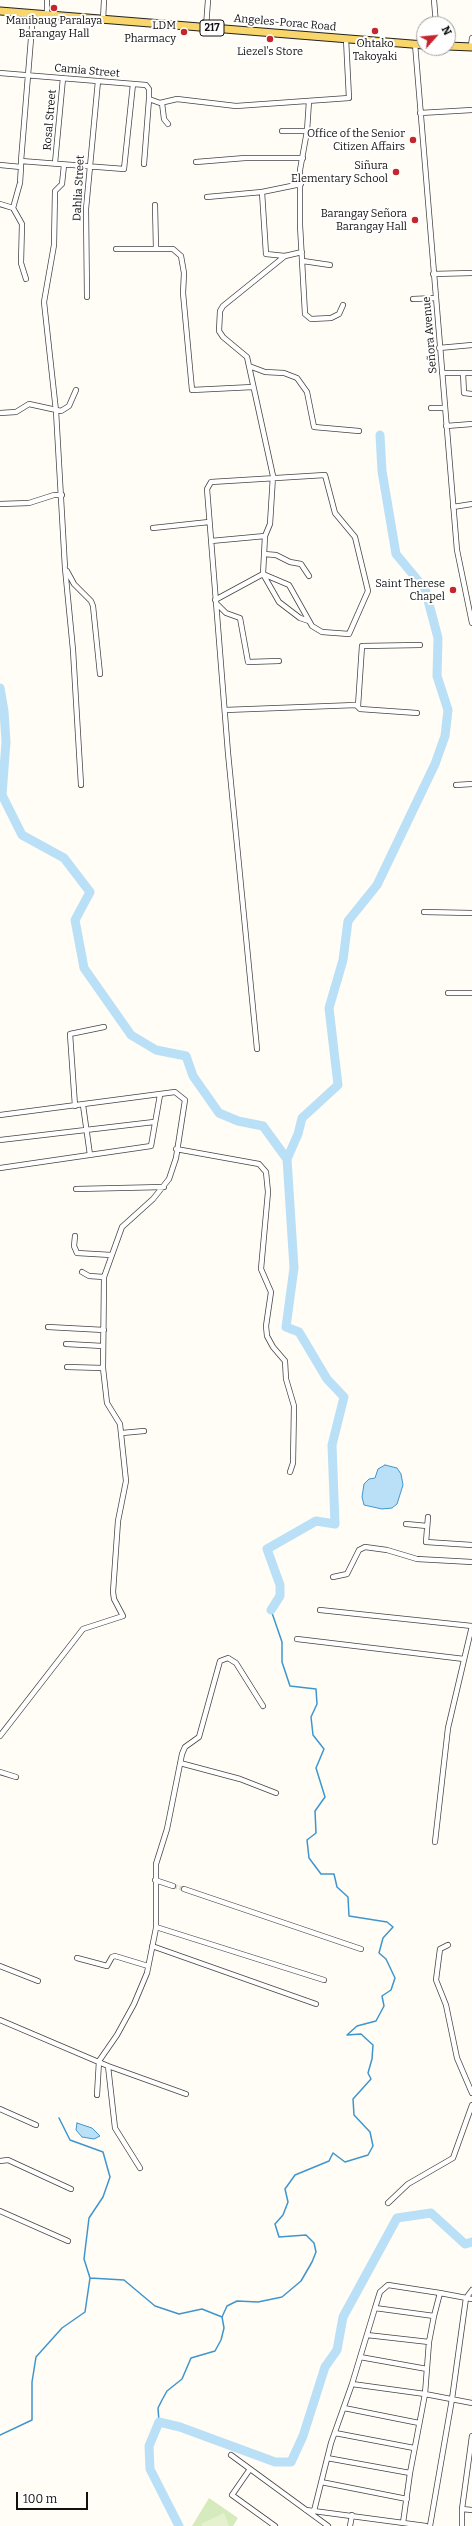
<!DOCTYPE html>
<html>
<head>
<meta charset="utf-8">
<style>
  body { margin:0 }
  #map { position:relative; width:472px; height:2526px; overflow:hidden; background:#fffdf5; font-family:Bitter,serif }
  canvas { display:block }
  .north { position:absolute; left:416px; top:16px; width:40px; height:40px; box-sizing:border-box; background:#fff; border:1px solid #a0a0a0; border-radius:50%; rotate:63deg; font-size:11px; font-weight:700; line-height:16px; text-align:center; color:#111 }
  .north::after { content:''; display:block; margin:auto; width:14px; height:18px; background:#c4262e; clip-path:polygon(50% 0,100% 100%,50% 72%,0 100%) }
  .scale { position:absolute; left:16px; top:2492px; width:72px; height:18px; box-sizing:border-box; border:2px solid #111; border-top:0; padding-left:5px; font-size:12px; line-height:14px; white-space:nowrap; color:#111; -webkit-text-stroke:3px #fff; paint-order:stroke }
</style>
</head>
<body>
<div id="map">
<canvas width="472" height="2526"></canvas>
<div class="north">N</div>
<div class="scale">100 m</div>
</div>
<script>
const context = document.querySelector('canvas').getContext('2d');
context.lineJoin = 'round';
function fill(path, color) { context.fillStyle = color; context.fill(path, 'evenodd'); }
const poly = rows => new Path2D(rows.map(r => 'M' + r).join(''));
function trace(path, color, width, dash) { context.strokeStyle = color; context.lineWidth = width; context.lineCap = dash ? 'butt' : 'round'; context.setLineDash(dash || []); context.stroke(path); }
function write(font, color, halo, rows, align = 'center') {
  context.font = font + ' Bitter,serif'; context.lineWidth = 4; context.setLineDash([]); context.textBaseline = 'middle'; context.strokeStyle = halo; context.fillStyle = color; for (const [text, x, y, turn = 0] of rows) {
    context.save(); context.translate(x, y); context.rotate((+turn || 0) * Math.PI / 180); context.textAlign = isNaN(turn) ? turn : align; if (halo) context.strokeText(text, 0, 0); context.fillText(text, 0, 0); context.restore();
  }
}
fill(poly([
  [209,2498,238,2518,233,2526,192,2526]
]), '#d5ebbd');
fill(poly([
  [224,2513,229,2526,202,2526,201,2524]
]), '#e6f2cf');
const water = poly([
  [385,1465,397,1468,401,1474,403,1485,397,1504,392,1508,382,1509,364,1505,362,1497,364,1484,369,1479,375,1478,378,1469,385,1465],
  [77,2123,92,2128,100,2136,94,2139,82,2137,76,2130,77,2123]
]);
fill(water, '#b9e0f7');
trace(water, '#3f96cf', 1);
trace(poly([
  [59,2118,70,2140,103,2152,110,2177,103,2197,89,2218,84,2259,90,2278],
  [159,2422,158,2408,162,2400,167,2391,182,2379,191,2358,215,2351,221,2340,224,2328,222,2317,227,2306,237,2301,258,2302,282,2297,301,2281,312,2262,316,2252,314,2243,306,2235,279,2237,275,2224,283,2215,288,2202,285,2189,295,2175,329,2161,333,2153,345,2162,368,2155,373,2146,370,2132,354,2115,353,2099,371,2079,368,2073,372,2059,373,2045,361,2034,347,2035,357,2026,376,2021,384,2006,382,1996,391,1990,395,1978,386,1959,379,1953,383,1938,393,1927,387,1922,349,1916,348,1897,337,1887,334,1874,321,1874,309,1858,307,1840,316,1833,315,1811,325,1797,316,1768,324,1749,313,1735,311,1717,317,1704,316,1689,290,1686,282,1662,282,1642,271,1610],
  [0,2435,32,2420,32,2382,36,2357,62,2328,85,2312,90,2278,124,2280,155,2306,179,2314,202,2309,222,2317]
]), '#3f96cf', 1.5);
trace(poly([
  [0,688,4,711,6,742,2,795,22,835,64,858,90,892,75,920,84,968,131,1035,156,1050,186,1056,193,1076,219,1113,238,1121,263,1126,287,1159],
  [271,1610,280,1596,280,1585,267,1549,316,1521,335,1524,332,1445,344,1397,327,1379,299,1332,286,1327,294,1268,287,1159,298,1134,302,1118,338,1085,329,1008,343,960,348,921,377,885,435,764,445,736,448,710,437,676,438,638,425,589,396,554,382,471,380,435],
  [179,2526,150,2469,149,2446,159,2422,180,2427,275,2462,291,2462,303,2436,325,2367,337,2350,343,2317,397,2218,431,2213,465,2244,472,2242]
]), '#b9e0f7', 9);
trace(poly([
  [173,1886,184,1889]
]), '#dbdad3', 4.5, [4.5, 2]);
const street = poly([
  [434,0,436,24],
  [47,15,47,0],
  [103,20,104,0],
  [206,27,208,0],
  [415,44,457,550,472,623],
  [471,46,472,38],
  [0,73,146,85,149,89,149,99,144,164],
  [149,99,160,103,177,99,236,106,349,98,346,39],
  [309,101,307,131,300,170,300,225,305,314,311,319,331,318,339,314,343,305],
  [162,103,164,119,168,124],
  [420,113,472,110],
  [282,131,307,131],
  [21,161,33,14],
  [196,162,245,158,303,158],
  [55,163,63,78],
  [0,165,21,167,21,161,124,169,133,84],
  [64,165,62,184,55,191,54,245,44,302,56,411,65,568,73,650,81,785],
  [262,192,266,254,285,256,302,252],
  [207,197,262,192,301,184],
  [0,204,13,208,20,183,21,167],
  [155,205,156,249,173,249,181,256,184,273,183,293,192,390,253,387],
  [13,208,22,224,21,263,26,279],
  [116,249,156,249],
  [285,256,223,306,220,311,219,331,223,337,247,357,273,476,270,524,265,536,263,574,279,602,300,618,309,621],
  [303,261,330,265],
  [433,274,472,273],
  [87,297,86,209,98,81],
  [413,299,436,298],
  [439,348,472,345],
  [249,366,265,372,284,373,297,378,307,392,314,427,359,431],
  [442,373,472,373],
  [463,373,464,393,472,394],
  [431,408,444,408],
  [0,413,16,412,29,404,61,411,69,406,76,390],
  [446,426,472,424],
  [0,504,29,503,54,495,62,495],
  [453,507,472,504],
  [153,528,209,522],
  [211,541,265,536],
  [264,554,276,555,290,562,301,564,309,576],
  [67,571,74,584,91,601,93,606,100,674],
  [215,600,263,574],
  [216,603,226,613,240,618,248,662,279,661],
  [358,706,362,646,420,645],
  [225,710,356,705,360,709,417,713],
  [456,785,472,784],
  [424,912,472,913],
  [448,993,472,993],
  [257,1049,228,753,207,489,211,482,325,475,335,513,355,537,368,591,349,634,322,632,312,626,289,585,263,574],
  [83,1105,90,1155],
  [75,1106,70,1034,104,1027],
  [0,1115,175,1092,185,1100,176,1158,169,1179,153,1199,122,1227,104,1277,103,1368,107,1403,120,1424,126,1481,118,1521,113,1592,114,1599,123,1616,83,1629,0,1736],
  [0,1140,154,1122],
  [176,1149,259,1164,266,1172,268,1192,261,1269,271,1292,266,1326,267,1336,273,1347,285,1361,286,1379,294,1406,293,1463,290,1472],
  [0,1168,151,1146,160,1095],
  [76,1189,164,1187],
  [75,1236,74,1246,77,1253,111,1255],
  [82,1272,89,1276,104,1277],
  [48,1327,104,1330],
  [66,1344,103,1346],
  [67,1367,103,1368],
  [122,1433,144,1431],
  [428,1517,426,1542,472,1545],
  [406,1524,427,1526],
  [333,1577,347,1574,359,1550,365,1547,387,1550,417,1559,472,1562],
  [320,1610,472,1626],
  [297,1639,464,1659],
  [180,1763,240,1779,276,1793],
  [0,1772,16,1777],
  [435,1842,448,1728,472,1626],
  [155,1880,173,1886],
  [184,1889,361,1949],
  [156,1927,324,1980],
  [448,1945,440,1949,436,1980,446,2005,457,2058,472,2093],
  [152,1946,316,2004],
  [77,1958,107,1966,112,1957,115,1956,148,1966],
  [0,1966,38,1981],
  [0,2020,108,2066,115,2128,140,2168],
  [108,2066,186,2094],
  [97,2095,99,2061,117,2035,134,2004,147,1973,156,1928,156,1864,167,1829,182,1754,185,1747,199,1737,220,1661,228,1658,236,1663,263,1706],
  [0,2109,36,2125],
  [0,2161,8,2160,71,2189],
  [388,2203,408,2184,453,2158,472,2105],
  [0,2211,68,2241],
  [375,2308,380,2292,388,2285,440,2293],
  [434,2316,440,2293,472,2299],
  [367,2335,429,2342],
  [360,2357,427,2369],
  [344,2408,419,2423],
  [335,2433,414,2448],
  [231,2455,328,2526],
  [327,2458,410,2473,403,2523],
  [250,2469,232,2495,275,2526],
  [410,2473,425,2394,429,2342,434,2316,375,2308,352,2384,425,2394,472,2403],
  [321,2482,407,2499],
  [462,2509,472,2510],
  [306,2510,426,2526],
  [314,2511,331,2443,352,2384],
  [350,2526,352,2515],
  [430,2526,452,2399,466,2298,472,2290],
  [462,2526,462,2509,472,2436]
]);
const primary = poly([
  [0,11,424,45],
  [448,46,472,47]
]);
trace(street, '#444', 6);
trace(primary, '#222', 9);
trace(street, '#fff', 4.5);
trace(primary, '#f9d66b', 7);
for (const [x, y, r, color] of [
  [54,8,4,"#c4262e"],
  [375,31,4,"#c4262e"],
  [184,32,4,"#c4262e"],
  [270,39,4,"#c4262e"],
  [413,140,4,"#c4262e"],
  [396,172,4,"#c4262e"],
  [415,220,4,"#c4262e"],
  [453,590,4,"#c4262e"]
]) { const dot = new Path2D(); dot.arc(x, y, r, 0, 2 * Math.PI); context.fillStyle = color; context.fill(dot); trace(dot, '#fff', 1.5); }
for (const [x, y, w] of [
  [212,28,24]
]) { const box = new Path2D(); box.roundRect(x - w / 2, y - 8, w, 16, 3); context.fillStyle = '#fff'; context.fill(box); trace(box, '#111', 1); }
write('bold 10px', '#111', null, [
  ["217",212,28]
]);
write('11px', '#111', '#fff', [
  ["Manibaug Paralaya",54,21,"center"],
  ["Barangay Hall",54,34,"center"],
  ["LDM",176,26],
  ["Pharmacy",176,39],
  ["Ohtako",375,44,"center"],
  ["Takoyaki",375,57,"center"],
  ["Liezel's Store",270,52,"center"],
  ["Office of the Senior",405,134],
  ["Citizen Affairs",405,147],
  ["Siñura",388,166],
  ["Elementary School",388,179],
  ["Barangay Señora",407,214],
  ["Barangay Hall",407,227],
  ["Saint Therese",445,584],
  ["Chapel",445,597]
], 'right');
write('11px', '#111', '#fff', [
  ["Angeles-Porac Road",285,23,5],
  ["Camia Street",87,71,5],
  ["Rosal Street",50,120,-85],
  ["Dahlia Street",79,188,-87],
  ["Señora Avenue",430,335,-95]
]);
</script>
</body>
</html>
